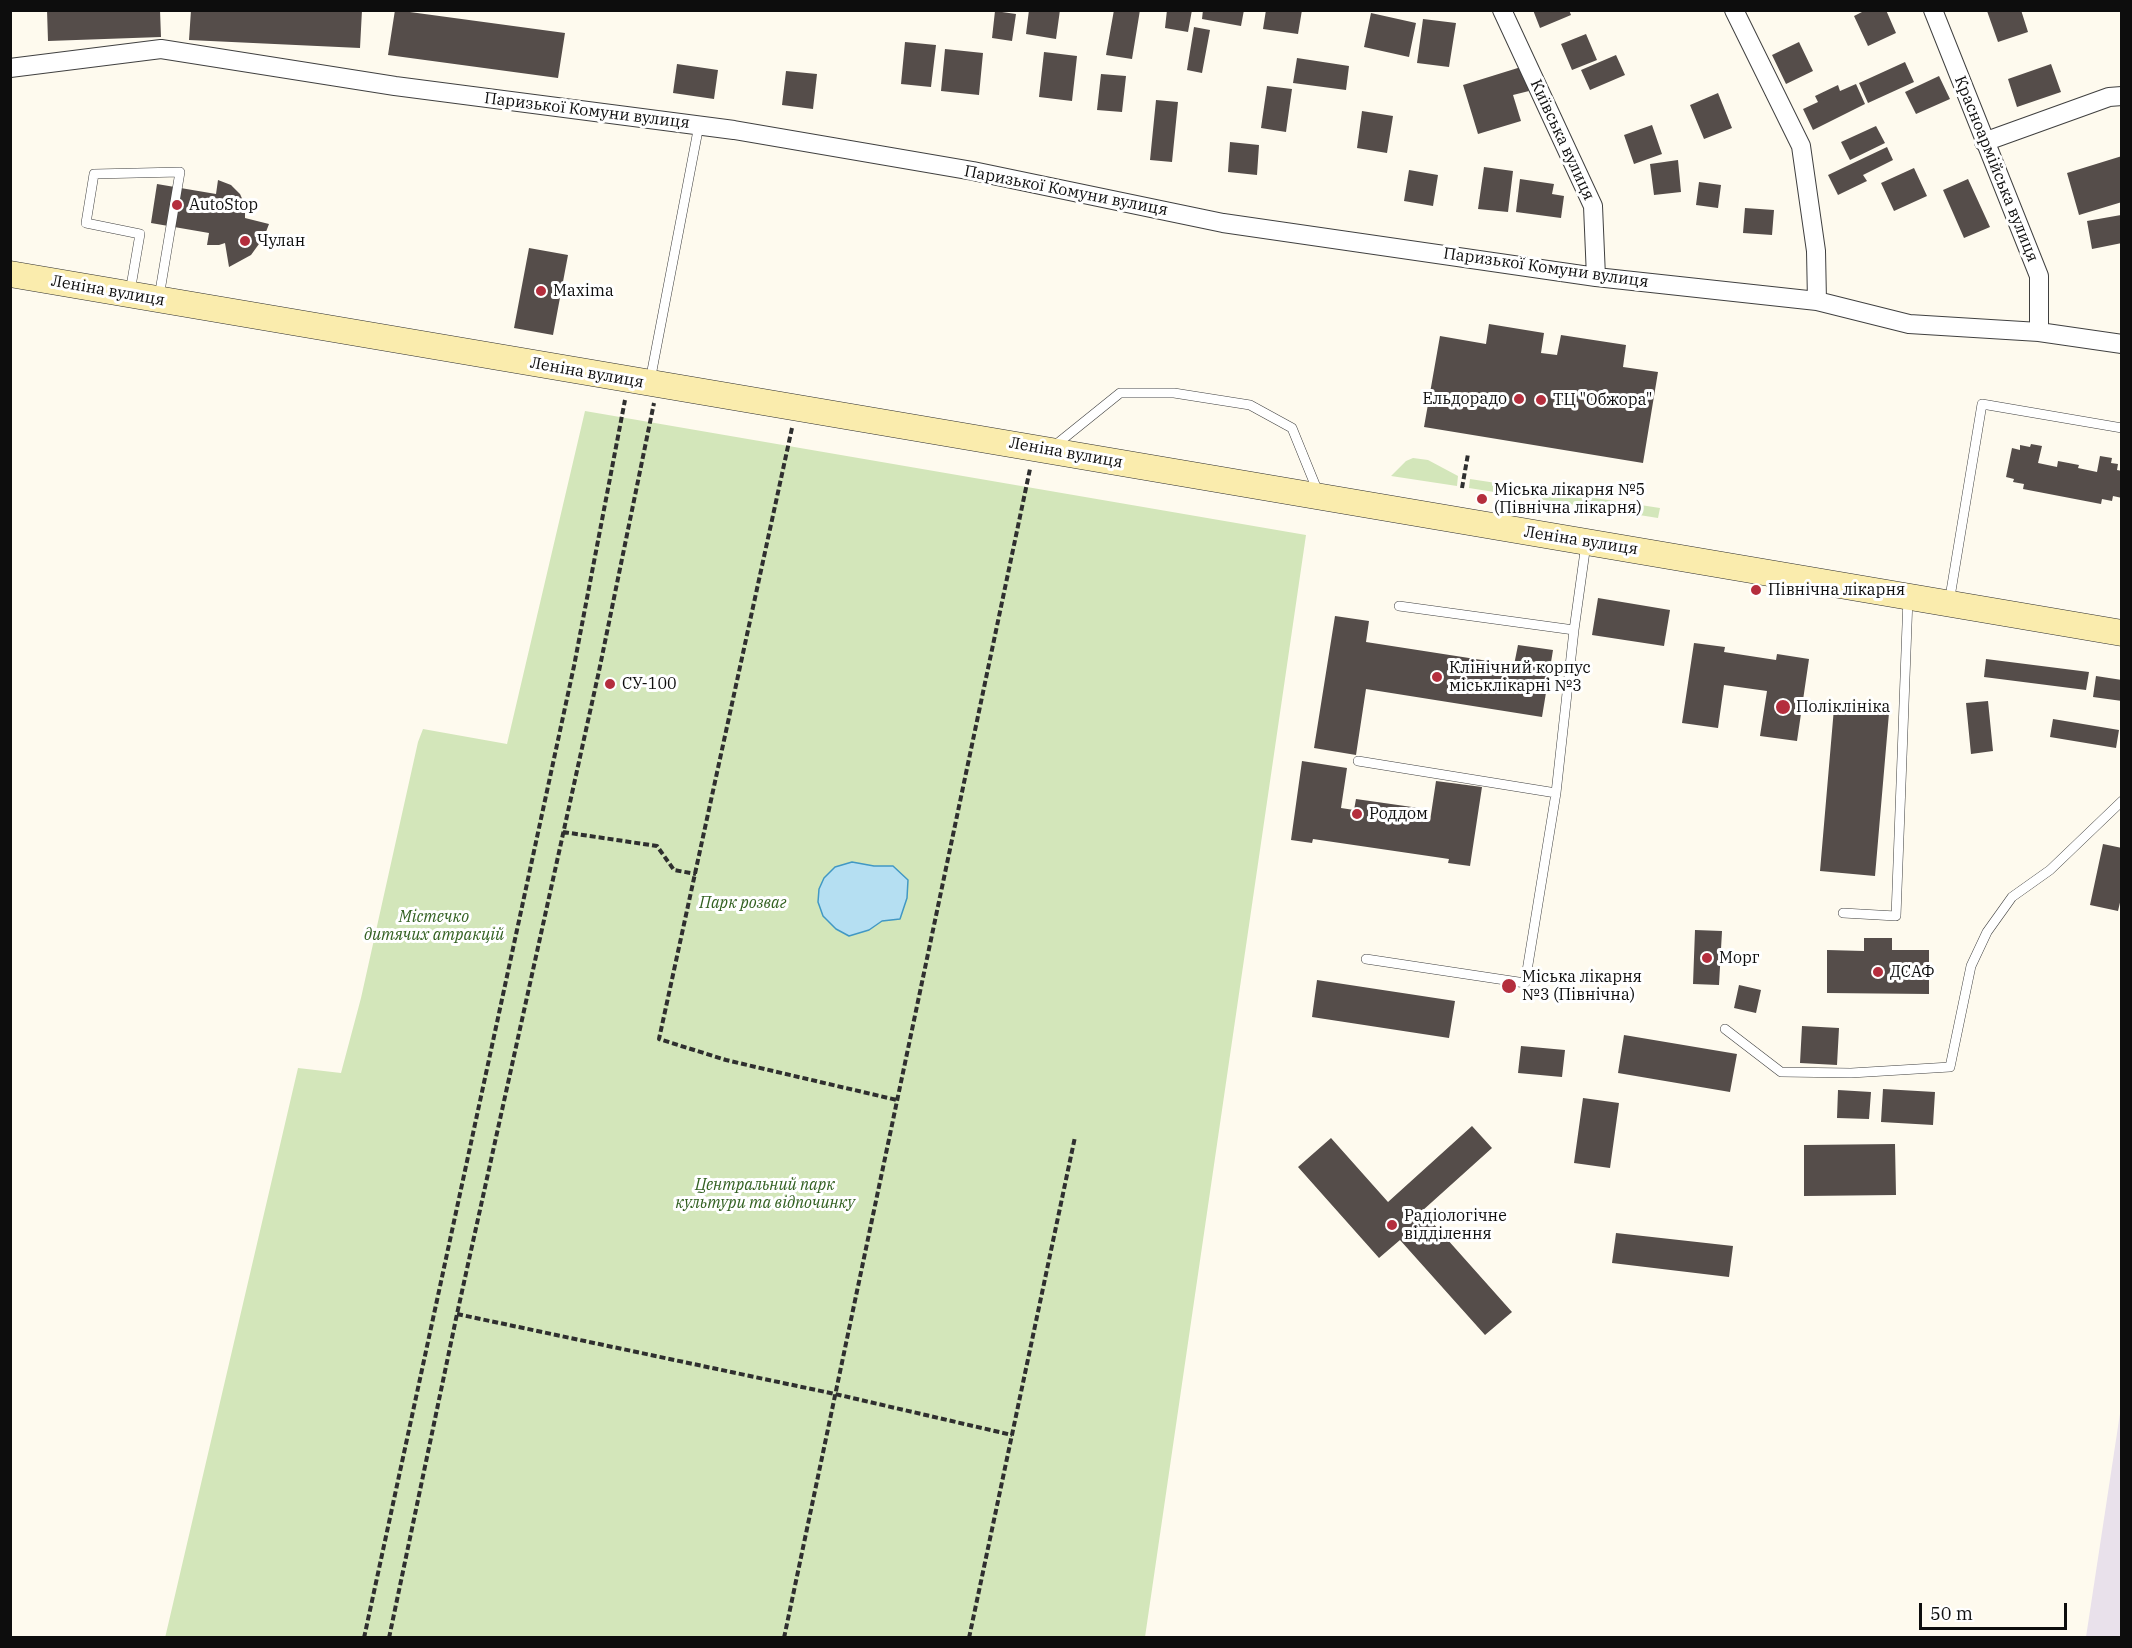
<!DOCTYPE html>
<html>
<head>
<meta charset="utf-8">
<style>
  body { margin:0 }
  #map { position:relative; width:2132px; height:1648px; overflow:hidden; background:#fefaee; font-family:"IBM Plex Serif",serif }
  canvas { display:block }
  .frame { position:absolute; inset:0; border:12px solid #0d0d0d; pointer-events:none }
  .scale { position:absolute; left:1919px; top:1603px; width:148px; height:27px; box-sizing:border-box; border:3px solid #0d0d0d; border-top:0; padding-left:8px; font-size:18px; line-height:21px; white-space:nowrap; color:#0d0d0d; -webkit-text-stroke:4px #fff; paint-order:stroke }
</style>
</head>
<body>
<div id="map">
<canvas width="2132" height="1648"></canvas>
<div class="frame"></div>
<div class="scale">50 m</div>
</div>
<script>
const context = document.querySelector('canvas').getContext('2d');
context.lineJoin = 'round';
function fill(path, color) { context.fillStyle = color; context.fill(path, 'evenodd'); }
const poly = rows => new Path2D(rows.map(r => 'M' + r).join(''));
function trace(path, color, width, dash) { context.strokeStyle = color; context.lineWidth = width; context.lineCap = dash ? 'butt' : 'round'; context.setLineDash(dash || []); context.stroke(path); }
function write(font, color, halo, rows, align = 'center') {
  context.font = font + ' "IBM Plex Serif",serif'; context.lineWidth = 6; context.setLineDash([]); context.textBaseline = 'middle'; context.strokeStyle = halo; context.fillStyle = color; for (const [text, x, y, turn = 0] of rows) {
    context.save(); context.translate(x, y); context.rotate((+turn || 0) * Math.PI / 180); context.textAlign = isNaN(turn) ? turn : align; if (halo) context.strokeText(text, 0, 0); context.fillText(text, 0, 0); context.restore();
  }
}
fill(poly([
  [2121,1407,2121,1637,2086,1637]
]), '#e9e1eb');
fill(poly([
  [585,411,1306,535,1145,1637,165,1638,298,1068,341,1073,361,998,418,742,423,729,507,744],
  [1413,458,1428,460,1458,476,1457,486,1391,476,1406,461],
  [1470,479,1660,508,1658,518,1469,488]
]), '#d3e6ba');
const water = poly([
  [852,862,874,866,893,866,908,880,907,898,900,919,882,921,869,930,849,936,836,929,823,916,818,902,819,889,824,878,835,867,852,862]
]);
fill(water, '#b5dff2');
trace(water, '#4198c4', 1.5);
fill(poly([
  [47,10,160,10,161,37,48,41],
  [191,10,362,10,360,48,189,40],
  [395,10,565,33,558,78,388,55],
  [1029,10,1060,10,1056,39,1026,34],
  [1114,10,1140,10,1132,59,1106,55],
  [1167,10,1192,10,1188,32,1165,28],
  [1203,10,1244,10,1241,26,1202,19],
  [1266,10,1302,10,1298,34,1263,29],
  [1533,10,1569,10,1571,15,1540,28],
  [1866,10,1886,10,1896,33,1868,46,1854,16],
  [2021,10,2028,32,1998,42,1987,11],
  [995,11,1016,14,1012,41,992,38],
  [1371,13,1416,23,1409,57,1364,47],
  [1423,19,1456,23,1449,67,1417,63],
  [1194,27,1210,30,1202,73,1187,70],
  [1586,34,1597,60,1572,70,1561,44],
  [905,42,936,45,931,87,901,84],
  [1799,42,1813,71,1786,84,1772,55],
  [945,49,983,53,979,95,941,91],
  [1044,52,1077,56,1072,101,1039,97],
  [1616,55,1625,75,1590,90,1581,70],
  [1297,58,1349,66,1346,90,1293,83],
  [1905,62,1914,82,1868,103,1859,83],
  [677,64,718,70,714,99,673,93],
  [2051,64,2061,92,2017,107,2008,79],
  [1521,67,1529,91,1513,95,1521,121,1478,134,1463,85],
  [786,71,817,74,813,109,782,105],
  [1101,74,1126,76,1122,112,1097,110],
  [1939,76,1950,99,1916,114,1905,92],
  [1856,84,1865,104,1813,130,1803,109,1818,102,1815,96,1838,85,1840,91],
  [1267,86,1292,89,1286,132,1261,128],
  [1718,93,1732,128,1704,139,1690,105],
  [1156,100,1178,102,1172,162,1150,160],
  [1362,111,1393,116,1387,153,1357,148],
  [1652,125,1662,154,1634,164,1624,135],
  [1876,126,1885,143,1850,160,1841,142],
  [1230,142,1259,145,1257,175,1228,172],
  [1887,147,1893,160,1863,175,1867,181,1838,195,1828,175],
  [2122,156,2122,202,2079,215,2067,173],
  [1678,160,1681,192,1654,195,1650,164],
  [1484,167,1513,171,1508,212,1478,209],
  [1914,168,1927,196,1894,211,1881,183],
  [1409,170,1438,175,1433,206,1404,201],
  [1520,179,1554,184,1552,194,1564,196,1561,218,1516,212],
  [1968,179,1990,227,1964,238,1943,190],
  [218,180,231,185,240,194,245,205,245,218,269,224,264,237,251,255,229,267,225,243,219,245,207,245,209,233,151,223,157,184,216,194],
  [1699,182,1721,185,1718,208,1696,205],
  [1745,208,1774,210,1772,235,1743,233],
  [2121,215,2122,243,2092,249,2087,221],
  [529,248,568,255,553,335,514,328],
  [1489,324,1544,333,1541,353,1557,355,1561,335,1626,345,1623,367,1658,372,1643,463,1424,427,1440,336,1486,344],
  [2031,444,2042,446,2038,463,2057,467,2058,461,2079,465,2078,468,2097,472,2100,456,2112,458,2111,463,2118,464,2117,470,2122,471,2122,498,2113,496,2112,501,2102,499,2101,504,2023,489,2024,484,2013,482,2014,479,2006,477,2012,448,2020,450,2020,445,2030,447],
  [1598,598,1670,610,1664,646,1592,635],
  [1335,616,1369,621,1366,642,1514,665,1518,645,1553,650,1542,717,1366,689,1356,755,1314,748],
  [1694,643,1725,647,1724,652,1776,660,1777,654,1809,659,1797,741,1760,736,1767,691,1724,685,1718,728,1682,723],
  [1986,659,2089,672,2086,690,1984,677],
  [2096,676,2122,680,2122,701,2093,697],
  [1988,701,1993,751,1971,754,1966,703],
  [1834,708,1889,713,1875,876,1820,871],
  [2053,719,2119,730,2116,748,2050,737],
  [1302,761,1347,768,1341,808,1354,810,1356,799,1419,808,1418,819,1430,821,1436,781,1482,787,1470,866,1448,863,1449,859,1313,839,1312,843,1291,840],
  [2103,844,2122,848,2122,894,2118,911,2090,905],
  [1695,930,1722,931,1719,985,1693,984],
  [1864,938,1892,938,1892,950,1929,950,1929,994,1827,993,1827,950,1864,951],
  [1317,980,1455,1001,1449,1038,1312,1017],
  [1739,985,1761,990,1756,1013,1734,1008],
  [1802,1026,1839,1028,1837,1065,1800,1063],
  [1624,1035,1737,1054,1730,1092,1618,1073],
  [1521,1046,1565,1050,1562,1077,1518,1073],
  [1883,1089,1935,1092,1933,1125,1881,1122],
  [1838,1090,1871,1092,1869,1119,1837,1118],
  [1583,1098,1619,1103,1610,1168,1574,1163],
  [1472,1126,1492,1148,1422,1211,1512,1312,1485,1335,1400,1240,1379,1258,1298,1167,1331,1138,1388,1202],
  [1895,1144,1896,1195,1804,1196,1804,1145],
  [1616,1233,1733,1246,1729,1277,1612,1263]
]), '#554d4a');
const service = poly([
  [130,292,140,234,86,223,94,174,180,172,159,297],
  [650,381,699,125],
  [1053,447,1120,393,1174,393,1250,405,1292,428,1318,492],
  [1949,603,1982,404,2122,428],
  [1399,606,1574,630,1586,544],
  [1358,761,1556,793,1574,630],
  [1843,913,1896,916,1908,598],
  [1366,959,1525,983,1556,793],
  [1725,1029,1781,1072,1851,1073,1950,1067,1971,966,1987,932,2012,897,2050,870,2122,801]
]);
const minor = poly([
  [1502,10,1593,206,1596,277],
  [1734,10,1801,146,1816,251,1817,301],
  [1933,10,2039,276,2039,332],
  [10,68,161,49,395,86,734,130,973,171,1223,223,1596,277,1817,301,1909,324,2039,332,2122,344],
  [1984,142,2109,97,2122,96]
]);
const secondary = poly([
  [10,274,2122,633]
]);
trace(service, '#404040', 10);
trace(minor, '#404040', 20);
trace(secondary, '#2f2f2f', 27);
trace(poly([
  [792,428,659,1039,726,1060,897,1100],
  [1462,488,1468,454],
  [563,832,657,846,674,870,696,874],
  [457,1314,835,1394,1012,1435],
  [364,1638,574,666,625,400],
  [389,1638,457,1314,599,671,654,403],
  [784,1638,1030,469],
  [969,1638,1075,1137]
]), '#2f2f2f', 4, [6, 3]);
trace(service, '#fff', 9);
trace(minor, '#fff', 18);
trace(secondary, '#faecad', 26);
for (const [x, y, r, color] of [
  [177,205,6,"#b42e3d"],
  [245,241,6,"#b42e3d"],
  [541,291,6,"#b42e3d"],
  [1519,399,6,"#b42e3d"],
  [1541,400,6,"#b42e3d"],
  [1482,499,6,"#b42e3d"],
  [1756,590,6,"#b42e3d"],
  [1437,677,6,"#b42e3d"],
  [610,684,6,"#b42e3d"],
  [1783,707,8,"#b42e3d"],
  [1357,814,6,"#b42e3d"],
  [1707,958,6,"#b42e3d"],
  [1878,972,6,"#b42e3d"],
  [1509,986,8,"#b42e3d"],
  [1392,1225,6,"#b42e3d"]
]) { const dot = new Path2D(); dot.arc(x, y, r, 0, 2 * Math.PI); context.fillStyle = color; context.fill(dot); trace(dot, '#fff', 2); }
write('16px', '#0d0d0d', '#fff', [
  ["Паризької Комуни вулиця",587,111,7],
  ["Київська вулиця",1562,140,65],
  ["Красноармійська вулиця",1996,169,68],
  ["Паризької Комуни вулиця",1066,191,11],
  ["Паризької Комуни вулиця",1546,268,8],
  ["Леніна вулиця",108,291,10],
  ["Леніна вулиця",587,373,10],
  ["Леніна вулиця",1066,453,10],
  ["Леніна вулиця",1581,541,9]
]);
write('16px', '#0d0d0d', '#fff', [
  ["AutoStop",189,205],
  ["Чулан",257,241],
  ["Maxima",553,291],
  ["Ельдорадо",1507,399,"right"],
  ["ТЦ \"Обжора\"",1553,400],
  ["Міська лікарня №5",1494,490],
  ["(Північна лікарня)",1494,508],
  ["Північна лікарня",1768,590],
  ["Клінічний корпус",1449,668],
  ["міськлікарні №3",1449,686],
  ["СУ-100",622,684],
  ["Поліклініка",1796,707],
  ["Роддом",1369,814],
  ["Морг",1719,958],
  ["ДСАФ",1890,972],
  ["Міська лікарня",1522,977],
  ["№3 (Північна)",1522,995],
  ["Радіологічне",1404,1216],
  ["відділення",1404,1234]
], 'left');
write('italic 16px', '#326021', '#fff', [
  ["Парк розваг",743,903],
  ["Містечко",434,917],
  ["дитячих атракцій",434,935],
  ["Центральний парк",765,1185],
  ["культури та відпочинку",765,1203]
]);
</script>
</body>
</html>
